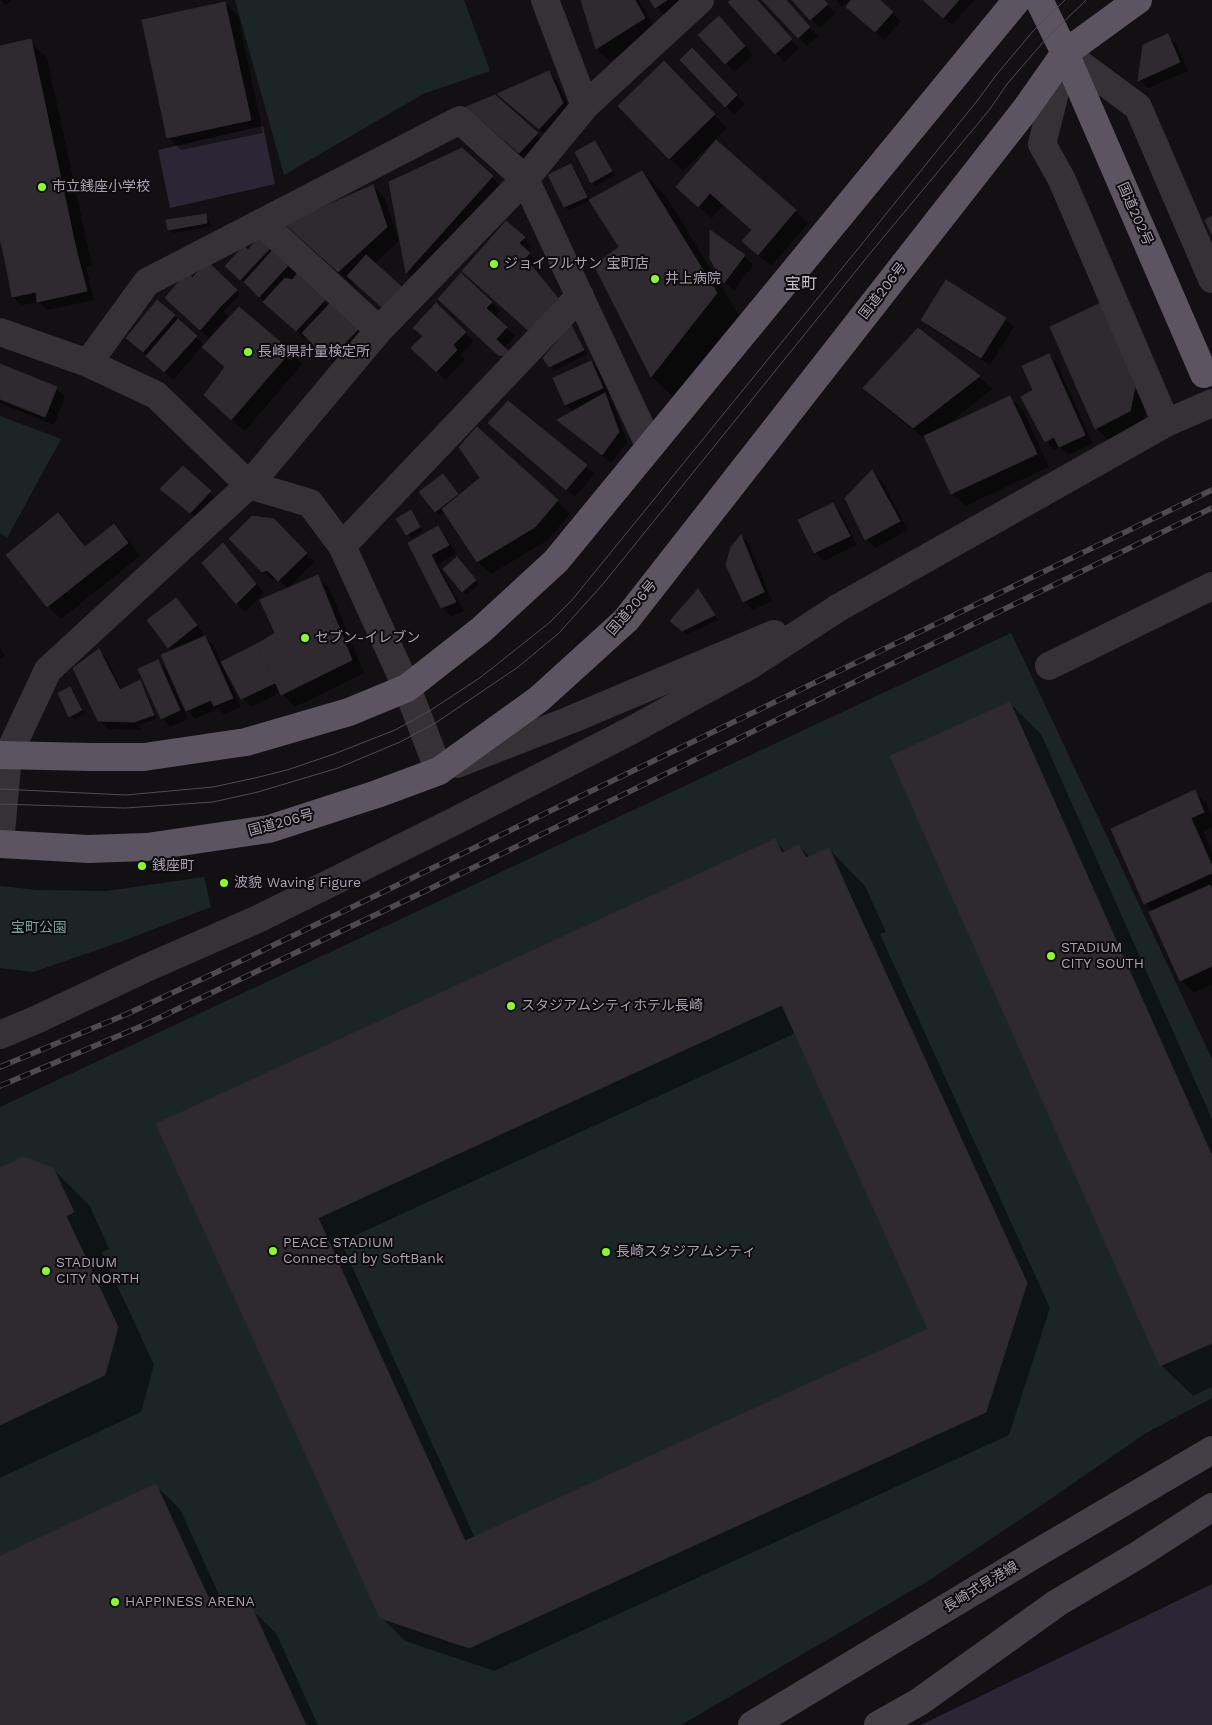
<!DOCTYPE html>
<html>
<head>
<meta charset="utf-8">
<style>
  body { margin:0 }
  canvas { display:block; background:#121012 }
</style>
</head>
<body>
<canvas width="1212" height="1725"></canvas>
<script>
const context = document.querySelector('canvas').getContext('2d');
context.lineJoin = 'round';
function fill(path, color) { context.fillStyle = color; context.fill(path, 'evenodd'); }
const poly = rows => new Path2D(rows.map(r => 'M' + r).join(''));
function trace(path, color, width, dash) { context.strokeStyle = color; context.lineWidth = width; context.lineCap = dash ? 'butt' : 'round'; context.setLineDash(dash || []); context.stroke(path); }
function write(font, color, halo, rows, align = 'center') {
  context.font = font + ' "Work Sans","Noto Sans JP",sans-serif'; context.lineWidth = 4; context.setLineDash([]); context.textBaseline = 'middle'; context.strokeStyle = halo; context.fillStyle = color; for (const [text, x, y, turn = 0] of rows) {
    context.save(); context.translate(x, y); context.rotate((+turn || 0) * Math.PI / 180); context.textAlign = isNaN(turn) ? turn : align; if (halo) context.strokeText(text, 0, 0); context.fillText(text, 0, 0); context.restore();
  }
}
fill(poly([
  [235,0,464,0,490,71,423,94,284,175],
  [0,416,61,439,7,538,0,533],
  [1011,633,1212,1059,1212,1398,1146,1433,1046,1502,928,1581,681,1725,0,1725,0,1107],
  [204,877,211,907,123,941,33,972,0,968,0,886,37,890,107,891]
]), '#1c2525');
fill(poly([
  [263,126,275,184,170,208,158,150],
  [1212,1584,1212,1725,921,1725]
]), '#2b2636');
fill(poly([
  [1,0,12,0,6,5],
  [582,0,639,0,657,31,610,61,597,49],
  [651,0,680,0,682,3,665,16],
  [732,0,756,0,799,48,784,62],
  [764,0,785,0,818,36,807,46],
  [794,0,823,0,835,13,820,28],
  [836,0,850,0,842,7],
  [853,0,879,0,901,21,884,40,856,15],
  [924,0,974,0,952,25],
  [225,3,238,16,263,133,181,150,168,137],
  [727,26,753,55,734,72,700,35],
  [1168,36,1176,44,1188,71,1148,88,1140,80],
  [30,41,47,58,92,266,86,267,94,300,47,310,39,302,21,305,13,297,0,232,0,47],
  [692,50,745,104,734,115,682,60],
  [549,73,557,81,571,112,548,137,507,103],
  [677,75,727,128,683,171,670,158],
  [494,97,546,143,528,161,476,116],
  [716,142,808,223,772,266,757,254,753,231,723,205,712,218,690,200],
  [595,143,599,146,615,175,596,186,592,182],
  [571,165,575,169,590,201,642,172,666,196,740,317,676,400,652,377,595,265,621,248,591,200,569,211,565,207,550,175],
  [492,177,504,190,419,285,407,272,390,183],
  [373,186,385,199,399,241,352,284,300,237],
  [205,216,209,219,211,227,173,233,169,229],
  [261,237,301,269,296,275,329,306,370,335,338,368,307,337,305,339,227,266,248,252],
  [524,238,532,247,527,252,537,263,533,268,565,307,538,339,472,279],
  [744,256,753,265,734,291,725,283,711,259],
  [208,264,240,295,224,311,228,316,209,338,175,306,193,280],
  [461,275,500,311,494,317,515,336,504,348,515,360,508,363,448,307],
  [1103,304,1148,401,1143,424,1109,441,1096,428],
  [174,316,205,346,290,352,302,364,245,431,218,408,226,368,203,346,173,380,127,338],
  [922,319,1005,319,1014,327,990,365,931,328],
  [571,327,574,330,587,354,554,371,545,358],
  [465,333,474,341,461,355,465,359,446,380,413,348],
  [1048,355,1057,364,1093,444,1068,455,1060,447,1054,450,1046,441,1035,391],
  [591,362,599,371,611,396,608,398,613,403,627,442,611,463,567,428,574,412,566,405,554,379],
  [0,365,56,388,65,397,54,425,0,403],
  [979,377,992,389,943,428,1010,397,1023,410,1049,467,965,506,952,493,926,440,877,401,864,388],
  [508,402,595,474,575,497,498,432],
  [183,468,218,501,199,521,162,489],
  [872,472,881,480,908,530,875,548,866,539,846,498],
  [447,479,459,497,557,501,570,514,548,540,491,574,478,562,445,511,439,515,436,512],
  [833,504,841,513,857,545,824,561,815,552],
  [411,512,423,531,411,538,398,519],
  [58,515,71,527,87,547,114,526,127,538,140,556,61,619,48,606],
  [273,520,314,562,288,588,277,578,272,580,231,539],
  [437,527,446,536,456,554,438,564,464,611,451,616,442,608,409,544],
  [741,536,749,544,772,601,752,610,744,601],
  [231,554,264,593,245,612,203,563],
  [461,563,479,585,466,595,463,591],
  [317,576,330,589,364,673,295,707,281,692,251,707,242,698,226,668,224,669,241,707,224,714,218,709,195,719,187,710,173,651,169,647,176,600,204,634,197,640,205,637,214,646,221,663,277,633],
  [699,591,718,620,687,634,676,625],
  [0,648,5,656,0,659],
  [99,651,107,659,122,690,139,682,143,686,157,719,139,725,142,730,108,729,99,720],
  [157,662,166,670,188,719,170,727,162,718],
  [70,689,74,692,85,714,74,720,70,716],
  [1010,703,1041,734,1212,1119,1212,1387,1193,1396,1161,1365],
  [1195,792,1207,805,1212,815,1212,827,1203,831,1212,852,1212,984,1194,993,1181,980,1154,912,1146,904,1112,829],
  [775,841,786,852,799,846,810,857,829,849,865,886,886,932,880,934,1050,1308,1009,1435,494,1671,405,1641,381,1617,157,1124],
  [796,1033,930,1329,475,1538,341,1242],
  [0,1169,53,1169,90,1206,109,1249,102,1252,154,1365,141,1412,0,1478],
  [156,1486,180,1509,222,1601,251,1609,276,1633,318,1725,0,1725,0,1557]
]), '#0007');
const building = poly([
  [581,0,635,0,645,18,596,49,581,0],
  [650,0,667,0,655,8,650,0],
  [730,0,757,0,792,39,775,54,728,2,730,0],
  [762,0,786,0,810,27,798,38,762,0],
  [792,0,824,0,828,4,810,20,792,0],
  [851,0,880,0,893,12,875,32,846,7,851,0],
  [923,0,959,0,943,18,923,0],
  [225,2,251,120,167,138,142,20,225,2],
  [719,16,745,46,725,64,698,35,719,16],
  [1168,34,1180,62,1138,81,1143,45,1168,34],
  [31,39,76,249,6,265,0,238,0,46,31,39],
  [692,48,737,95,725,107,680,60,692,48],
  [664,61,715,114,669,159,618,106,664,61],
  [549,71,563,103,539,129,497,94,549,71],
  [495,95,538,133,519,153,466,107,495,95],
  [716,140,796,210,758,255,742,241,752,230,710,193,698,207,676,187,716,140],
  [595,141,612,171,591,183,575,152,595,141],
  [462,148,493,176,406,273,389,182,462,148],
  [571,164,587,197,564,207,548,175,571,164],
  [642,171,717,293,651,377,594,265,619,247,589,200,642,171],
  [373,185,387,227,338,272,285,224,373,185],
  [206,214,207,223,168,230,166,220,206,214],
  [1212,216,1212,235,1205,220,1212,216],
  [506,221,525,237,519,243,530,253,491,297,462,271,506,221],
  [710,230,745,255,724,283,710,259,710,230],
  [261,235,272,246,240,280,225,266,244,246,248,250,261,235],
  [277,245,293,260,259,297,244,282,277,245],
  [76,249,87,291,37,302,36,292,12,297,6,265,76,249],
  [366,255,403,288,384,309,347,276,366,255],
  [525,258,558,298,529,331,491,297,525,258],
  [208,262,237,290,221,306,192,278,208,262],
  [187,272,221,306,200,330,165,298,187,272],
  [461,273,492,302,486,308,507,327,496,339,508,351,506,355,503,356,498,355,438,299,461,273],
  [297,274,325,300,296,331,263,302,285,278,292,280,297,274],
  [946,280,1006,318,981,358,921,320,946,280],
  [335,298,362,325,329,360,302,333,335,298],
  [157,300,175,315,143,352,126,338,157,300],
  [1103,302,1135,388,1130,411,1095,429,1050,327,1103,302],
  [436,303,466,332,453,345,457,350,436,372,411,348,423,336,413,328,436,303],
  [239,307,291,351,231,420,204,395,225,367,202,347,239,307],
  [178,319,197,336,164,372,146,356,178,319],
  [571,325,584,350,549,367,543,358,571,325],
  [918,328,980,376,913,428,863,388,918,328],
  [1049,354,1085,435,1059,447,1054,437,1045,442,1021,397,1033,390,1022,366,1049,354],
  [591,361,603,388,565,405,553,378,591,361],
  [0,364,57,387,45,417,0,399,0,364],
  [605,393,619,432,602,455,557,420,605,393],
  [1010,396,1037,454,951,494,924,436,1010,396],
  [508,401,587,465,566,490,488,423,508,401],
  [477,427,558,500,535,527,477,562,442,509,480,478,459,447,477,427],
  [183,466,211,491,190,513,160,489,183,466],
  [872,470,900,521,865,540,845,498,872,470],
  [443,474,458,494,435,512,419,492,443,474],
  [833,503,850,536,814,553,798,520,833,503],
  [411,510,420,527,406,535,396,519,411,510],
  [58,513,85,547,114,524,128,543,47,607,6,555,58,513],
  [252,516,274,519,307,553,278,581,267,570,262,572,229,539,252,516],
  [438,526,449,545,431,555,456,602,441,608,408,543,438,526],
  [741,535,764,592,743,602,726,565,731,547,741,535],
  [223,543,256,584,236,604,202,563,223,543],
  [457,557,476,580,462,592,443,569,457,557],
  [318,575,352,660,281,695,257,644,275,633,260,600,318,575],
  [698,589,715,615,682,631,670,621,698,589],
  [176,598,197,625,168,648,147,620,176,598],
  [205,636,233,698,214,706,211,700,186,711,161,655,205,636],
  [257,644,275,683,241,699,221,662,257,644],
  [99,649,120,690,134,722,98,721,73,668,99,649],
  [158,660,180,710,161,719,138,669,158,660],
  [140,680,154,715,134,722,120,690,140,680],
  [70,687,82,710,69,717,58,693,70,687],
  [1010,702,1212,1156,1212,1343,1160,1366,890,756,1010,702],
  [1195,790,1204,812,1191,818,1212,866,1212,873,1144,904,1111,829,1195,790],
  [775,839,782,853,799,845,806,858,829,848,850,895,190,1199,156,1124,775,839],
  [1210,885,1212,889,1212,966,1180,981,1149,912,1210,885],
  [850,895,1027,1283,986,1412,469,1648,380,1618,190,1199,850,895],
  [782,1005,928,1329,465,1541,318,1218,782,1005],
  [23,1157,53,1168,74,1212,66,1216,118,1327,105,1375,0,1425,0,1168,23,1157],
  [156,1484,208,1597,252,1608,306,1725,0,1725,0,1556,156,1484]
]);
fill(building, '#2e2a2f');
trace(building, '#2d2a2e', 1);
trace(poly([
  [545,0,585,106],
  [262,223,379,330],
  [88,363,147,282,460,120,525,179,650,447],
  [1166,423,1062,180,1042,144,1065,53,1138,107,1212,279],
  [342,546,580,296],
  [1049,666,1212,586],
  [457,764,570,720,774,634],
  [0,844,8,755,48,670,249,485,379,330,525,179,585,106,700,0],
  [0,1035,40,1018,144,969,258,919,455,821,630,731,749,666,838,608]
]), '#353137', 28);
trace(poly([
  [0,332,88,363,156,395,249,485,310,503,342,546,407,688,439,771],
  [838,608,1166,423,1212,403]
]), '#353137', 28);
trace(poly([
  [752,1725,1037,1553,1212,1450],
  [878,1725,919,1702,1057,1603,1138,1555,1212,1507]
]), '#443f47', 28);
trace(poly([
  [1039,0,1065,53,1204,374],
  [0,755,91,757,144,757,246,742,349,712,407,688,481,630,556,561,1017,0],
  [0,844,88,849,147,847,269,829,377,794,439,771,539,699,626,620,1025,110,1065,53,1138,0]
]), '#5c5460', 28);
trace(poly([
  [0,789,126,795,213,787,255,778,287,770,334,754,395,730,431,710,481,677,549,623,572,600,861,245,977,101,997,74,1034,30,1065,0],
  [0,804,125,808,213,802,258,792,338,768,400,742,437,722,518,667,559,633,603,584,872,251,990,109,1007,84,1045,40,1086,0]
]), '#4f4a52', 1);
const rail = poly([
  [0,1067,127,1014,247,958,1212,490],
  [0,1086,144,1025,415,896,1212,508]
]);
trace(rail, '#4f4a52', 5.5);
trace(rail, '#0d0b0d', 4, [11]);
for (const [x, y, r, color] of [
  [42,187,5,"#89ff1b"],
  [494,264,5,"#89ff1b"],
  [655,279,5,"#89ff1b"],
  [248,352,5,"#89ff1b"],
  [305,638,5,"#89ff1b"],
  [142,866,5,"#89ff1b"],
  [224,883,5,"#89ff1b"],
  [1051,956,5,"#89ff1b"],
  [511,1006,5,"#89ff1b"],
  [273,1251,5,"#89ff1b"],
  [606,1252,5,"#89ff1b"],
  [46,1271,5,"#89ff1b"],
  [115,1602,5,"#89ff1b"]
]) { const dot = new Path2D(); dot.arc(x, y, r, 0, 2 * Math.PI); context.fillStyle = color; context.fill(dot); trace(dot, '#0d0b0d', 2); }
write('14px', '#aba0b4', '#0d0b0d', [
  ["市立銭座小学校",52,187],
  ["ジョイフルサン 宝町店",504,264],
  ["井上病院",665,279],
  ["長崎県計量検定所",258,352],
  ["セブン-イレブン",315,638],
  ["銭座町",152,866],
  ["波貌 Waving Figure",234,883],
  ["STADIUM",1061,948],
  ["CITY SOUTH",1061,964],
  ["スタジアムシティホテル長崎",521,1006],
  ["PEACE STADIUM",283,1243],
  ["Connected by SoftBank",283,1259],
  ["長崎スタジアムシティ",616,1252],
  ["STADIUM",56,1263],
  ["CITY NORTH",56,1279],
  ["HAPPINESS ARENA",125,1602]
], 'left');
write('14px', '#aba0b4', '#0d0b0d', [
  ["国道202号",1135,214,66],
  ["国道206号",883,291,-52],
  ["国道206号",632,608,-49],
  ["国道206号",281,823,-15],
  ["長崎式見港線",981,1587,-31]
]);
write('14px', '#74a19e', '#0d0b0d', [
  ["宝町公園",39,928]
]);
write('16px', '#cac1d0', '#0d0b0d', [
  ["宝町",801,284]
]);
</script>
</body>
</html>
